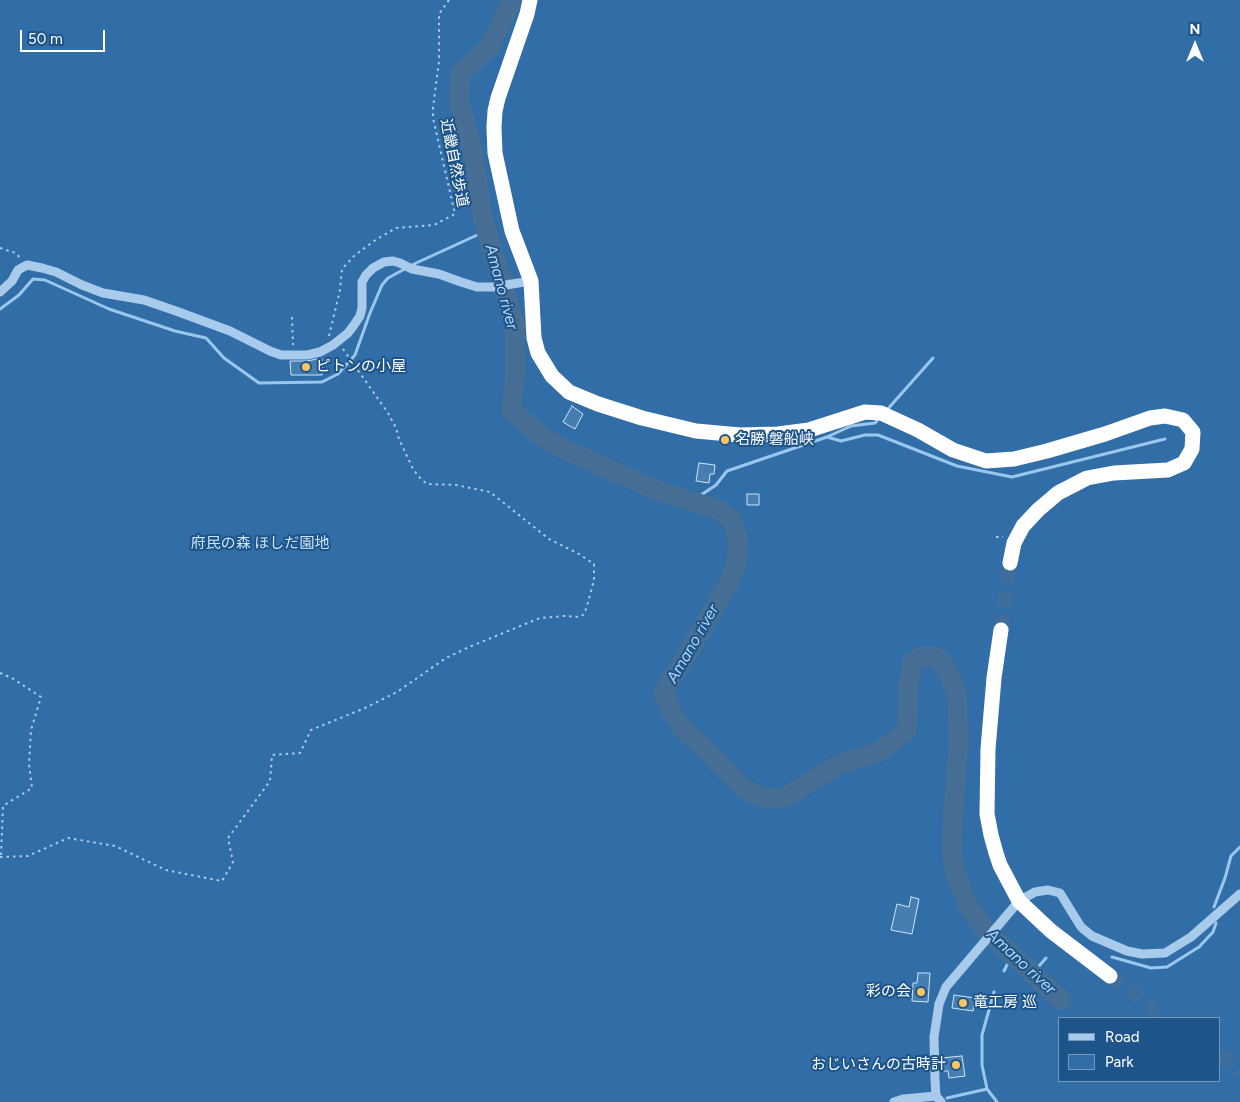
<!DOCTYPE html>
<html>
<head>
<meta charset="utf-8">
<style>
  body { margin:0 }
  #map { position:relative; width:1240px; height:1102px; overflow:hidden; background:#1d5489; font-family:Figtree,sans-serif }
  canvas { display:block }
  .legend { position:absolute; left:1058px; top:1017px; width:162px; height:65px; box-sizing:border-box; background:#1d5489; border:1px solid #7798b8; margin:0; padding:6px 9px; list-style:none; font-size:15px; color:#fff }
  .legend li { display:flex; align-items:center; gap:10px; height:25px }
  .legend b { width:25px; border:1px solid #7798b8 }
  .north { position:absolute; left:1170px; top:20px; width:50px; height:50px; -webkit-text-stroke:4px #1d5489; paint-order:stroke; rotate:0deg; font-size:14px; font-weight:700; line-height:20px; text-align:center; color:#fff }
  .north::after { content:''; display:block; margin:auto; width:18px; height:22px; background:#fff; clip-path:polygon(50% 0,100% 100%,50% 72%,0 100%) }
  .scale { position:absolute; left:20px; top:30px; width:85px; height:22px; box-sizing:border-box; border:2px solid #fff; border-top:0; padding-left:6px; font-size:15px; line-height:18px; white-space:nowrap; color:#fff; -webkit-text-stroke:4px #1d5489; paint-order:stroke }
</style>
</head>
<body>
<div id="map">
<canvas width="1240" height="1102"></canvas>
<ul class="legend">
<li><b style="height:6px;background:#a8cbec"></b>Road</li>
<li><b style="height:14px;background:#316ea7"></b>Park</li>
</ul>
<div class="north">N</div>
<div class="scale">50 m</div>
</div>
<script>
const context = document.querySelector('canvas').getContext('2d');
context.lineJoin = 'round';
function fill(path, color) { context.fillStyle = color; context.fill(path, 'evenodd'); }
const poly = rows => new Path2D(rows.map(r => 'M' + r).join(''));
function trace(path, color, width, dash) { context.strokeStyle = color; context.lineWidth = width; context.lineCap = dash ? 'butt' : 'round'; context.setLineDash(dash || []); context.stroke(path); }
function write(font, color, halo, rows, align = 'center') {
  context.font = font + ' Figtree,"Noto Sans JP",sans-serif'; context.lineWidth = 4; context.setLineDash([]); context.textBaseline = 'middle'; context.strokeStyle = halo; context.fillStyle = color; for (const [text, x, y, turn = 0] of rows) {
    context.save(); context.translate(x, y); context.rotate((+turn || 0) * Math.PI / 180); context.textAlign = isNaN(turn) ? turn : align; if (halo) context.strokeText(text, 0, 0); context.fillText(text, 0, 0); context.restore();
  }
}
fill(poly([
  [0,0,1240,0,1240,1102,0,1102],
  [1059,1018,1219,1018,1219,1081,1059,1081]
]), '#316ea7');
trace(poly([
  [0,309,19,295,33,279,45,280,109,309,175,331,206,338,224,358,259,383,322,382,338,374,355,355,370,313,382,285,388,278,414,264,486,231],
  [886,411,933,358],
  [827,437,841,441,865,435,878,435,957,466,1012,477,1165,439],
  [692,501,716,485,727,471,827,437,851,426,875,423,880,417],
  [1214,907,1225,878,1231,856,1240,847],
  [1112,957,1151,968,1167,967,1199,947,1213,932,1216,923],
  [1004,971,1012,955],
  [1033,973,1046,958],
  [994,992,982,1035,982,1065,987,1089,997,1102],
  [947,1098,987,1089]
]), '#9bc7ed', 3);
trace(poly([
  [511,0,510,5,489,47,460,74,459,102,473,152,483,220,515,326,515,380,511,410,539,434,561,448,661,492,717,509,732,520,738,541,737,561,729,583,684,660,670,680,664,694,674,717,683,729,701,745,743,788,761,797,781,799,793,793,839,764,877,753,907,731,908,687,912,663,921,657,933,656,940,661,948,672,957,695,958,746,953,818,952,855,956,875,962,891,970,909,983,927,1012,955,1061,1000]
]), '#476e94', 20);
const building = poly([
  [317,359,322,359,322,375,291,375,290,361,307,361,317,359],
  [572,406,583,414,575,429,563,422,572,406],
  [699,463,715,465,714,474,710,474,709,483,696,481,699,463],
  [747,494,759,494,759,505,747,505,747,494],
  [911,897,919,899,912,934,891,930,897,904,909,907,911,897],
  [918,973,930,973,928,1002,912,1001,913,983,917,983,918,973],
  [954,995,975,998,973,1011,952,1008,954,995],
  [962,1056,965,1076,949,1078,948,1071,943,1071,941,1058,962,1056]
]);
fill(building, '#467eb2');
trace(building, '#cde4f8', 1);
trace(poly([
  [1001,630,1010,563],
  [1110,976,1166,1018],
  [1219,1055,1234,1066,1240,1073]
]), '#3f6e9b', 15, [15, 8]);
trace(poly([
  [0,248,16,253,20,258],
  [292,317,293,345],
  [329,336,340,290,342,269,354,256,374,241,396,228,434,225,455,214,433,118,433,108,439,61,439,14,449,0],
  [996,537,1003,537],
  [0,673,12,678,41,697,31,730,29,764,32,788,3,806,1,856],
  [0,857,28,856,68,838,115,846,166,870,222,881,233,862,228,838,270,781,272,755,300,753,311,730,365,708,397,692,446,658,469,647,540,618,564,616,580,617,584,614,587,606,594,580,594,564,579,554,549,539,490,492,456,485,427,484,420,478,413,469,399,439,396,428,388,413,343,349]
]), '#a8cbec', 2, [2.5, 4]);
trace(poly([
  [0,292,12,281,18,270,27,265,42,268,56,272,82,285,103,293,144,300,176,311,230,331,270,351,281,355,307,355,320,352,333,345,348,333,354,325,360,316,362,308,362,282,366,275,373,268,384,262,393,261,400,263,412,269,439,274,461,282,477,287,493,287,531,281],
  [894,1102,903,1099,936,1096],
  [941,1102,936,1096,935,1080,934,1037,939,1004,946,987,1019,901,1035,892,1048,890,1060,893,1081,927,1092,936,1127,951,1142,954,1165,953,1191,937,1240,894]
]), '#a8cbec', 9);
trace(poly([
  [530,0,527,14,498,98,495,111,494,127,495,153,512,231,531,281,534,338,538,353,552,376,569,392,598,404,642,418,696,431,740,435,778,434,809,430,865,412,881,413,918,430,953,450,986,461,1014,459,1047,451,1105,434,1150,418,1165,416,1183,420,1193,432,1192,449,1184,463,1168,470,1114,473,1087,478,1058,493,1038,510,1023,526,1014,543,1010,563],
  [1001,630,994,678,988,749,987,814,991,835,996,853,1000,865,1019,901,1051,931,1110,976]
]), '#fff', 15);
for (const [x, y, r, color] of [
  [306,367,5,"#fbc566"],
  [725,440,5,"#fbc566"],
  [921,992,5,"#fbc566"],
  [963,1003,5,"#fbc566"],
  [956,1065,5,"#fbc566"]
]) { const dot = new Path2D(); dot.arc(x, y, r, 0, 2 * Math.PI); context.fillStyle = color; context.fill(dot); trace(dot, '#1d5489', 2); }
write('15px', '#fff', '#1d5489', [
  ["近畿自然歩道",454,163,79]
]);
write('15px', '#fff', '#1d5489', [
  ["ピトンの小屋",316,367],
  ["名勝 磐船峡",735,440],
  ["彩の会",911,992,"right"],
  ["竜工房 巡",973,1003],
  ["おじいさんの古時計",946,1065,"right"]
], 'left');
write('15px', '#cde4f8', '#1d5489', [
  ["府民の森 ほしだ園地",260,544]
]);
write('italic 16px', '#b4d5f3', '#1d5489', [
  ["Amano river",501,287,75],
  ["Amano river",693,644,-60],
  ["Amano river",1021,962,43]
]);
</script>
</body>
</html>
